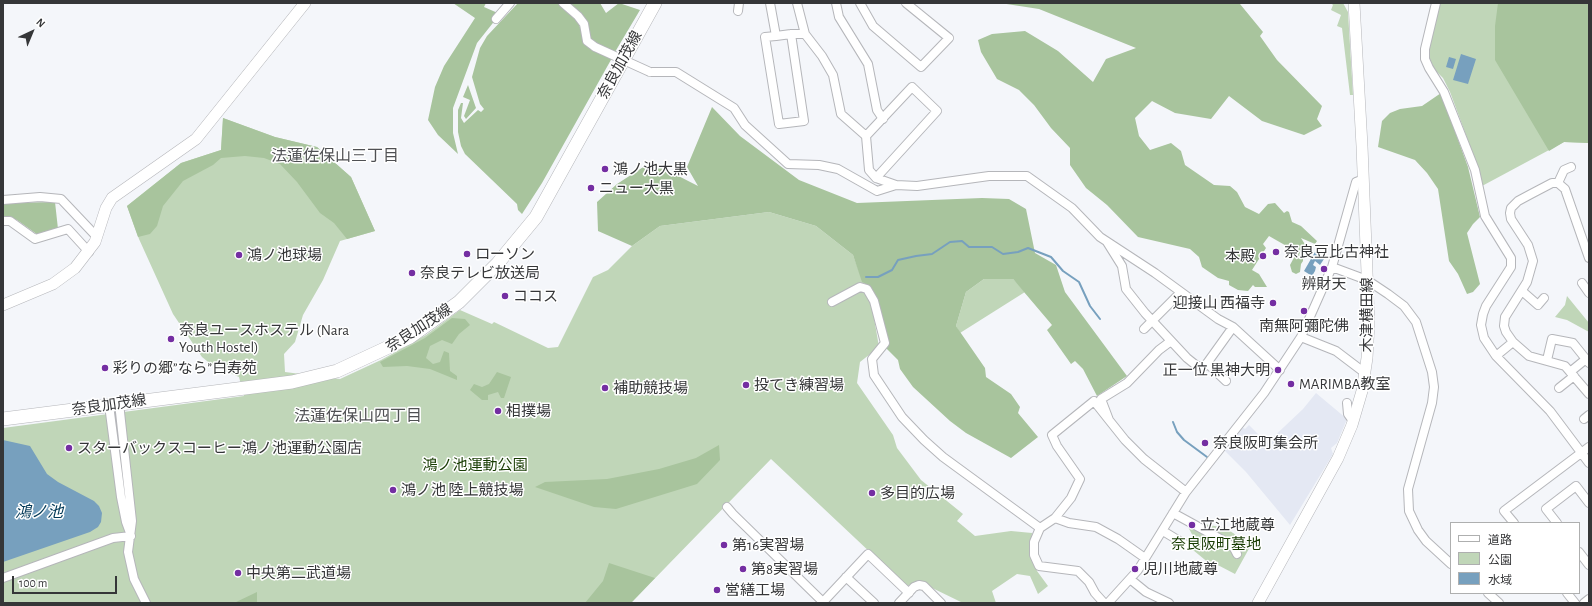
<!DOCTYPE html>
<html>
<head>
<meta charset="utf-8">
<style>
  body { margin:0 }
  #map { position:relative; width:1592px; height:606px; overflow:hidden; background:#f4f6fa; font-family:"Alegreya Sans","Noto Sans JP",sans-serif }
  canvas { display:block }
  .frame { position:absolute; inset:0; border:4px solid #353638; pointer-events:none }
  .legend { position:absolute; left:1450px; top:522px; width:130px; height:72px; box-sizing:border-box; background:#fff; border:1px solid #aeafaf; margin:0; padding:5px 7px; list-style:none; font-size:12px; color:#353638 }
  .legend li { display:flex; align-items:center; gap:8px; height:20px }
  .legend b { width:20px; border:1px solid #aeafaf }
  .north { position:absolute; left:12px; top:12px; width:40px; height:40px; -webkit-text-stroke:3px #fff; paint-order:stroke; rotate:44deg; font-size:11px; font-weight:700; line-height:16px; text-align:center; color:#353638 }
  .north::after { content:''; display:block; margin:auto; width:14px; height:18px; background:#353638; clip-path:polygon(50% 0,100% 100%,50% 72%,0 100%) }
  .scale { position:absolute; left:12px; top:576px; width:105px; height:18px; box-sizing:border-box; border:2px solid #353638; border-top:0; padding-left:5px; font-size:12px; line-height:14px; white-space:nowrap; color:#353638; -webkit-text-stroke:3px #fff; paint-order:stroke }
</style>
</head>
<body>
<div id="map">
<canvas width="1592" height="606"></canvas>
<div class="frame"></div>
<ul class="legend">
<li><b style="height:5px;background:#fff"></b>道路</li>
<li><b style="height:11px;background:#c0d6b8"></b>公園</li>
<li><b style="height:11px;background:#77a0be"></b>水域</li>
</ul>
<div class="north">N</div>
<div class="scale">100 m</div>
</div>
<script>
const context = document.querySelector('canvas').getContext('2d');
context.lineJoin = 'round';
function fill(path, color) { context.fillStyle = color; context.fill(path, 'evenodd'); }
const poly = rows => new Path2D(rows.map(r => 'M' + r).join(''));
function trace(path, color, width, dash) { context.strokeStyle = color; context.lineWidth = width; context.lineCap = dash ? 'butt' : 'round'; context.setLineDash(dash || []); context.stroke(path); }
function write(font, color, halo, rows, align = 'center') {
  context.font = font + ' "Alegreya Sans","Noto Sans JP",sans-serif'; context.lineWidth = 3; context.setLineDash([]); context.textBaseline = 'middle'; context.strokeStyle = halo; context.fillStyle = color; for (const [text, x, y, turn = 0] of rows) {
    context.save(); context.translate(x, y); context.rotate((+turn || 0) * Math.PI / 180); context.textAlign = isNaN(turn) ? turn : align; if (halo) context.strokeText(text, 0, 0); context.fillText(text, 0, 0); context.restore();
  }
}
fill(poly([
  [1316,393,1347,419,1337,443,1331,448,1333,454,1290,525,1246,472,1224,450,1242,427,1245,429,1249,425,1267,443,1303,409]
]), '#e4e8f3');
fill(poly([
  [1331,3,1343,3,1348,12,1353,95,1350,95,1342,28,1337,26,1341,15,1331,10,1333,5],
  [1440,3,1589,3,1589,143,1564,142,1482,186,1479,170,1450,92,1443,78,1434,69,1429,57,1429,47],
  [223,118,275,137,317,147,351,177,375,231,340,241,323,280,303,315,295,342,284,354,285,372,340,379,381,360,426,335,460,310,492,324,494,322,548,348,558,347,593,277,608,270,632,246,660,226,769,212,816,226,853,255,872,306,879,347,860,362,857,383,893,435,897,448,921,480,963,514,957,521,975,536,1011,531,1032,533,1031,550,1037,571,1048,586,1038,594,1030,576,1017,574,992,591,996,603,963,603,924,584,915,583,906,586,771,459,631,603,3,603,3,428,244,396,239,377,212,365,202,357,173,314,139,239,127,206,181,163,221,150],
  [984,279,1013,279,1025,292,960,333,956,326,966,292],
  [1567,296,1589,323,1589,332,1567,320,1555,317,1565,305],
  [1187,521,1200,526,1204,524,1220,527,1230,531,1251,545,1235,574,1212,562,1210,564,1193,550,1194,538,1187,525]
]), '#c0d6b8');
fill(poly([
  [453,3,486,3,484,7,500,14,477,43,453,108,453,133,458,154,438,135,428,120,435,87,444,66,475,18],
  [518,3,558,3,574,16,579,24,585,43,612,58,542,183,522,214,518,210,517,204,465,154,461,146,458,132,458,110,461,103,463,103,461,118,464,123,478,110,481,112,484,109,480,104,472,77,480,48,487,36],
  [565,3,600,3,606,13,619,3,640,10,615,52,589,40,587,27],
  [1000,3,1240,4,1263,32,1260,36,1277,60,1322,106,1317,119,1322,126,1304,135,1262,121,1229,96,1211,119,1175,113,1152,101,1135,118,1139,136,1150,150,1171,143,1181,151,1185,165,1214,185,1230,186,1237,192,1245,207,1259,214,1268,204,1275,203,1284,213,1287,211,1289,212,1292,222,1301,226,1317,241,1315,244,1301,238,1306,246,1310,246,1311,249,1306,253,1304,249,1301,250,1299,255,1303,257,1303,261,1301,264,1300,272,1296,274,1292,272,1290,265,1297,252,1269,236,1263,244,1266,248,1252,270,1259,274,1267,287,1255,287,1253,285,1248,291,1238,290,1229,285,1229,281,1218,278,1202,267,1199,257,1190,249,1138,237,1107,205,1086,188,1070,165,1070,148,1051,128,1034,105,1019,90,997,79,981,52,978,40,992,34,1025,31,1058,51,1093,82,1106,59,1136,48,1039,9],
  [1498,3,1589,3,1589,143,1564,142,1549,151,1495,60,1495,26],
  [468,85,476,108,466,119,464,116,470,100,463,97],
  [1441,93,1468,167,1480,217,1473,224,1467,233,1480,284,1473,292,1467,294,1458,274,1449,261,1438,189,1427,173,1415,160,1378,147,1382,121,1390,113,1400,109,1422,106],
  [712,107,740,136,799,180,857,203,982,198,1009,199,1026,209,1035,253,1056,265,1065,292,1127,376,1097,396,1083,369,1075,361,1071,364,1047,330,1052,325,1013,279,984,279,966,292,956,326,985,368,986,377,1011,394,1020,407,1018,413,1038,437,1011,458,966,433,950,421,913,387,900,369,898,360,886,348,870,287,862,282,853,255,816,226,769,212,660,226,632,246,598,231,597,202,617,184,651,162,698,186,687,167],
  [223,118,275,137,317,147,351,177,375,231,347,239,334,223,320,213,297,182,280,164,264,158,245,156,221,158,213,165,183,181,163,206,157,226,150,234,138,237,127,206,181,163,221,150],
  [55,202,58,229,38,235,17,220,3,218,3,203],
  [452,318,465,319,470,325,459,334,452,344,442,340,430,346,426,358,433,364,440,362,444,351,449,353,450,371,457,376,457,380,430,369,407,366,383,367,380,362,425,338],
  [497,372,511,377,504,398,501,398,498,392,488,395,488,400,482,400,470,390,474,384,482,387,489,384],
  [719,445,720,460,697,484,616,509,594,507,535,487,545,482,607,479,659,469,696,458],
  [609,563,655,578,631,603,585,603,603,581],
  [257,592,257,603,234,603]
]), '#a8c49d');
fill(poly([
  [1461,54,1476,59,1468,84,1453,80],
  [1449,57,1456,59,1453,69,1446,67],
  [1315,252,1324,259,1320,265,1315,261,1313,265,1316,267,1315,271,1312,276,1304,271],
  [3,440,30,446,47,474,58,482,94,501,99,506,102,513,101,522,98,527,90,532,3,562]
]), '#77a0be');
trace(poly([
  [866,277,878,277,892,270,898,260,916,256,932,254,950,242,962,241,969,247,992,247,1003,254,1018,252,1028,248,1051,257,1063,271,1079,282,1090,306,1100,319],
  [1173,422,1177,432,1184,440,1207,457]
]), '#77a0be', 2);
const street = poly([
  [563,3,578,16,584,24,587,41,595,47],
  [770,3,776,36,791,34,805,34],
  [797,3,805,34,822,56,833,75,841,114,866,136,869,170,876,178,896,185,917,186,989,176,1027,176,1072,208,1100,237,1155,273,1218,319,1233,327,1280,370],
  [836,3,839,17,868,64,877,110,883,119],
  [860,3,873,26,921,67,949,38,906,3],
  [1436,3,1425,49,1425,59,1429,68,1444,92,1475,170,1485,216,1511,258,1511,267,1486,306,1483,314,1481,325,1484,338,1496,356,1550,411,1589,463],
  [738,11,739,3],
  [496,19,510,3],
  [776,36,765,37,779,124,804,121,791,34],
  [650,72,676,72,734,108,745,125,788,164,819,165,838,169,877,191,896,185],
  [866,136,912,87,937,111,876,178],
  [1558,183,1564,170,1571,167],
  [3,200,40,197,61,199,97,237],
  [3,221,10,221,35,239,68,229,89,252],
  [1107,242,1122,266,1126,289,1145,313,1187,358,1197,366,1205,366,1233,327],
  [1589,258,1565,189,1558,183,1552,183,1531,194,1518,201,1511,208,1510,213,1511,219,1528,245,1533,261,1527,282,1505,317,1504,326,1506,332,1513,342,1529,356,1565,366,1589,394],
  [1332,267,1367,280,1388,294,1404,306,1416,322,1432,372,1434,387,1432,403,1408,489,1409,511,1418,530,1426,541,1451,564],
  [1582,283,1589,293],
  [1522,291,1538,305,1544,298],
  [832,302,860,287,867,289,874,301,885,343,872,359,874,375,902,417,924,440,943,457,1040,528,1034,542,1034,555,1039,566,1078,571,1089,582,1095,593,1104,603],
  [1144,329,1181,292],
  [1301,337,1336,351,1365,373],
  [1171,341,1159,350,1127,383,1101,399,1109,420,1125,440,1144,459,1186,492],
  [1496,356,1513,342],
  [1547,360,1552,339,1573,343,1589,363],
  [1207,363,1226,381],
  [1570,372,1586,359],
  [1559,388,1574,376],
  [119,403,132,521,128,552,134,579,146,603],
  [1347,403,1348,414,1353,421],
  [109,405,121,497,126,522,130,533],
  [1584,419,1589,415],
  [1109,420,1094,401,1052,435,1057,446,1080,479,1071,498,1055,518,1069,523,1096,527,1118,539,1145,558],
  [727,507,733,514,824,603],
  [1173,513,1226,542,1234,548,1237,554],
  [1514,523,1504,511,1589,447],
  [1557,523,1546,509,1576,486,1589,503],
  [1040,528,1055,518],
  [1163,531,1186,545],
  [1579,552,1589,565],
  [846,577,874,603],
  [3,578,113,538,131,536],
  [1130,579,1146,592,1169,603],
  [1488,593,1499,603],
  [1567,593,1575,603],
  [823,602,868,554,909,593],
  [899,603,914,587,919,585,924,586,941,603],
  [1108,603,1138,570,1186,492,1264,393,1301,337,1332,267,1356,182,1364,179],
  [1584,603,1589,599]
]);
const secondary = poly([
  [3,305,53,284,75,268,95,242,106,208,112,198,196,139,305,3],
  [1258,603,1338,458,1352,425,1362,391,1367,358,1369,323,1362,146,1354,3]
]);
const primary = poly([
  [3,419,292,382,337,371,410,337,459,302,498,263,536,217,655,3]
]);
trace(street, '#b5b6ba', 10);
trace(secondary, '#b5b6ba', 12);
trace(primary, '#b5b6ba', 14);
trace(street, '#fff', 8);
trace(secondary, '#fff', 11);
trace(primary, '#fff', 13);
const streetBridge = poly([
  [595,47,650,72]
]);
trace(streetBridge, '#b5b6ba', 10, []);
trace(streetBridge, '#fff', 8);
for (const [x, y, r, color] of [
  [605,169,4,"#742ea2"],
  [591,188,4,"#742ea2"],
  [1276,252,4,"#742ea2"],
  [467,254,4,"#742ea2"],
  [239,255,4,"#742ea2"],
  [1263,256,4,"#742ea2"],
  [1324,269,4,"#742ea2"],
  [412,273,4,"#742ea2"],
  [505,296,4,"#742ea2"],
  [1273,303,4,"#742ea2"],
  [1304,311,4,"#742ea2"],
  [171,339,4,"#742ea2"],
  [105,368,4,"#742ea2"],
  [1278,370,4,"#742ea2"],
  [1291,384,4,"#742ea2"],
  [746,385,4,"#742ea2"],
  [605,388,4,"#742ea2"],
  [498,411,4,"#742ea2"],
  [1205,443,4,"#742ea2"],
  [69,448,4,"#742ea2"],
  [393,490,4,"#742ea2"],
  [872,493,4,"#742ea2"],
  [1192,525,4,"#742ea2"],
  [724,545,4,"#742ea2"],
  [743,569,4,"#742ea2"],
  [1135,569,4,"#742ea2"],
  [238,573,4,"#742ea2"],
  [717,590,4,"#742ea2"]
]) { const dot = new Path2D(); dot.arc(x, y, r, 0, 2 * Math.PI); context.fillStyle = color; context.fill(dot); trace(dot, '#fff', 1.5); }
write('15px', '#353638', '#fff', [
  ["奈良加茂線",620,65,-61],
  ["木津横田線",1367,315,-90],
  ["奈良加茂線",419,328,-33],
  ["奈良加茂線",109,405,-8]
]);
write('15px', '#353638', '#fff', [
  ["鴻ノ池大黒",613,169],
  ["ニュー大黒",599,188],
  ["奈良豆比古神社",1284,252],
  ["ローソン",475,254],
  ["鴻ノ池球場",247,255],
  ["本殿",1255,256,"right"],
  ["奈良テレビ放送局",420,273],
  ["辨財天",1324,284,"center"],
  ["ココス",513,296],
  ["迎接山 西福寺",1265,303,"right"],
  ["南無阿彌陀佛",1304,326,"center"],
  ["奈良ユースホステル (Nara",179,330],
  ["Youth Hostel)",179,347],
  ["彩りの郷”なら”白寿苑",113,368],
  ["正一位 黒神大明",1270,370,"right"],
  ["MARIMBA教室",1299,384],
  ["投てき練習場",754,385],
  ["補助競技場",613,388],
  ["相撲場",506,411],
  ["奈良阪町集会所",1213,443],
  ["スターバックスコーヒー鴻ノ池運動公園店",77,448],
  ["鴻ノ池 陸上競技場",401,490],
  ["多目的広場",880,493],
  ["立江地蔵尊",1200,525],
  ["第16実習場",732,545],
  ["第8実習場",751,569],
  ["児川地蔵尊",1143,569],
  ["中央第二武道場",246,573],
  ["営繕工場",725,590]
], 'left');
write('15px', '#173b02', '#fff', [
  ["鴻ノ池運動公園",475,465],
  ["奈良阪町墓地",1216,544]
]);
write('16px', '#4f5053', '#fff', [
  ["法蓮佐保山三丁目",335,156],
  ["法蓮佐保山四丁目",358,416]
]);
write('italic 16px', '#033957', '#fff', [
  ["鴻ノ池",39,512]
]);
</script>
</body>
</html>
